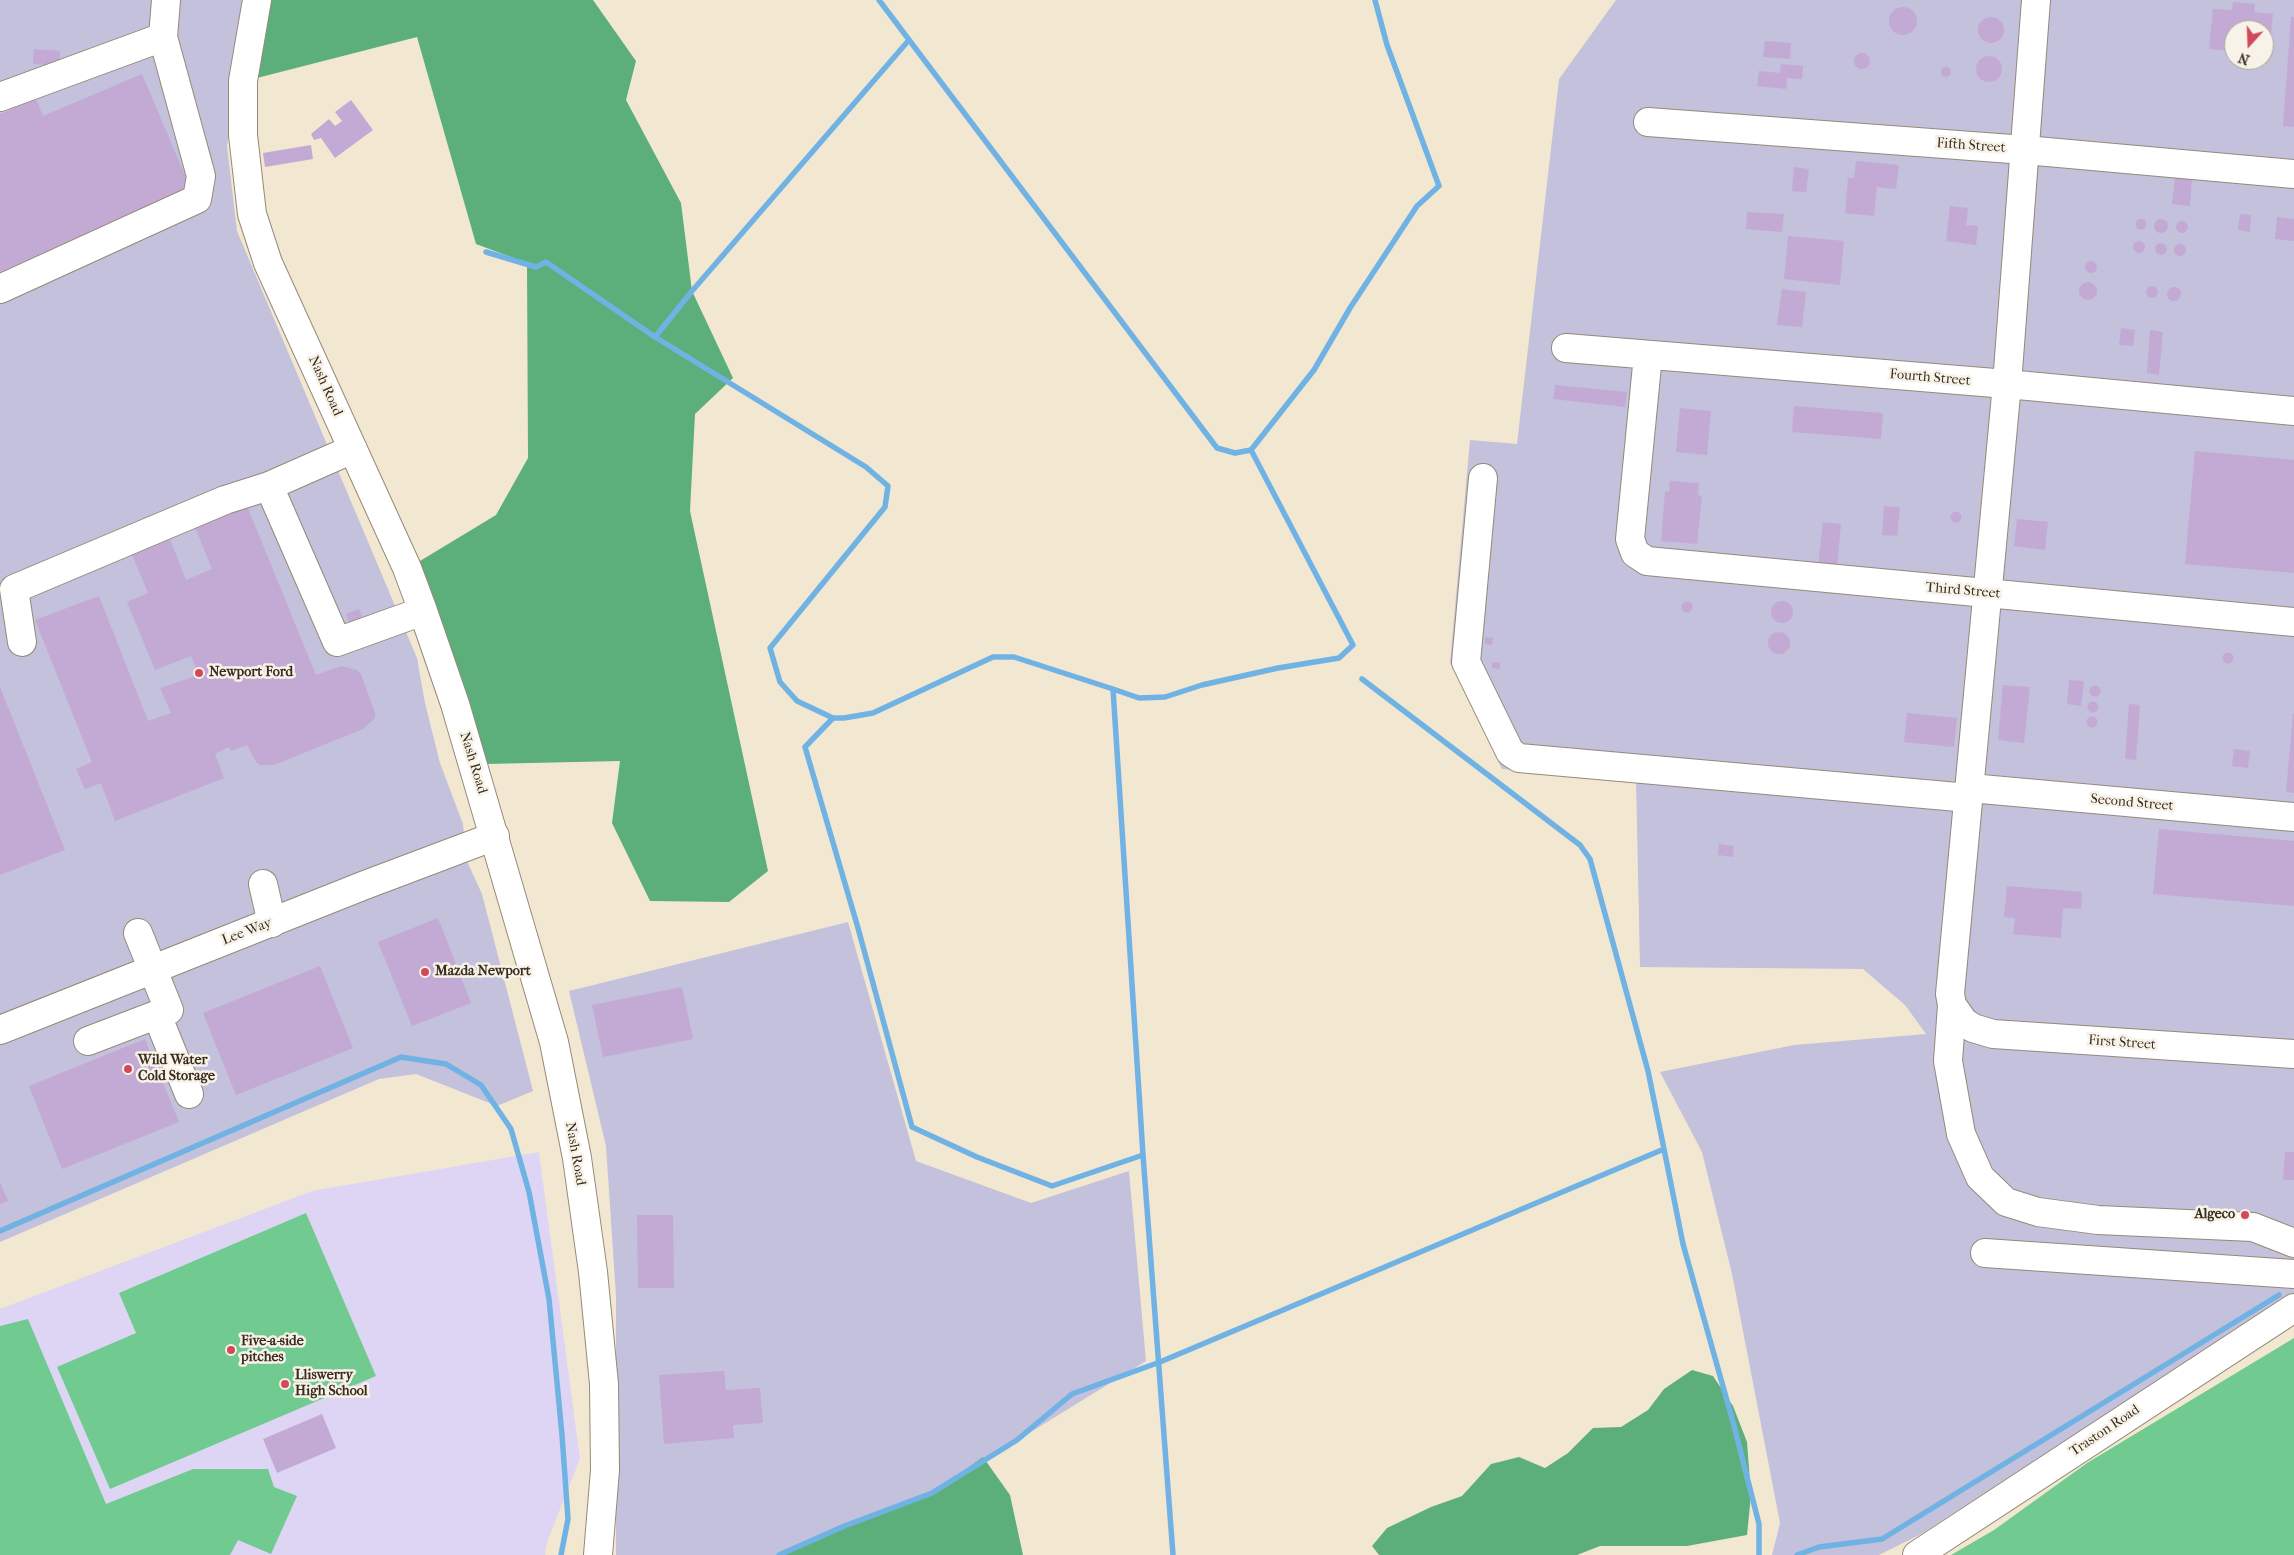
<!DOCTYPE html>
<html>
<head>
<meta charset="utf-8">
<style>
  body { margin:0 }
  #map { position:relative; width:2294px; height:1555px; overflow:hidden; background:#f2e8d1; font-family:"IM FELL French Canon",serif }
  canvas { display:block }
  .north { position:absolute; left:2224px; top:20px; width:50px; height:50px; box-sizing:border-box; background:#f7f3e8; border:1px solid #aca397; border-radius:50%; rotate:200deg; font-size:14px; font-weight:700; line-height:20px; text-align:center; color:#3b2a1e }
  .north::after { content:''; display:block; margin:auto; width:18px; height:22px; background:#d1495b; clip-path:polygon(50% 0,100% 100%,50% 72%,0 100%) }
</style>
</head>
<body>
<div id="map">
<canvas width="2294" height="1555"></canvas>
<div class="north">N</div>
</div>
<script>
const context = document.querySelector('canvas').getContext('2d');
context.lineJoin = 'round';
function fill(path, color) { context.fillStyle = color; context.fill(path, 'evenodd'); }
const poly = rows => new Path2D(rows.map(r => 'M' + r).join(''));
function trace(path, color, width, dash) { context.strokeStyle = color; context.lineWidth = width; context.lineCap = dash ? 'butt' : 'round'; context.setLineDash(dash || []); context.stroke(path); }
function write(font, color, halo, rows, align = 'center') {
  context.font = font + ' "IM FELL French Canon",serif'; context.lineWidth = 5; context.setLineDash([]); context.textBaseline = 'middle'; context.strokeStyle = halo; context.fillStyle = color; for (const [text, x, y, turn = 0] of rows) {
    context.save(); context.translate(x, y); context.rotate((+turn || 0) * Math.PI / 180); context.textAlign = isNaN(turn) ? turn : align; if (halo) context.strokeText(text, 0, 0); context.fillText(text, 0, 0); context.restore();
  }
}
fill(poly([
  [539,1152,580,1459,547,1542,545,1555,0,1555,0,1309,312,1191]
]), '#ded5f5');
fill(poly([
  [0,0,250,0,227,146,237,231,417,658,425,703,440,763,463,824,466,859,482,894,533,1091,497,1106,416,1074,379,1079,0,1242],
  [1616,0,2294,0,2294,1293,1921,1534,1879,1555,1772,1555,1780,1523,1732,1274,1702,1152,1660,1072,1794,1045,1926,1034,1905,1005,1863,969,1640,967,1636,778,1502,769,1450,663,1470,440,1517,444,1559,79],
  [2234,30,2264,30,2264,60,2234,60],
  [848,922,916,1161,1031,1203,1129,1171,1146,1361,932,1493,842,1527,779,1555,616,1555,616,1296,606,1146,569,991]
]), '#c3c1db');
fill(poly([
  [306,1213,376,1376,110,1489,57,1367,136,1333,119,1293],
  [28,1319,106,1504,193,1469,268,1469,274,1487,297,1496,271,1554,238,1540,230,1555,0,1555,0,1326],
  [2294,1338,2294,1555,1951,1555,1994,1530,2087,1463]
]), '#71cb91');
fill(poly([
  [271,0,593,0,636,61,626,100,681,203,692,291,733,378,695,414,690,511,768,871,729,902,650,901,612,823,620,761,486,764,415,564,496,515,528,458,527,263,476,244,417,37,257,78],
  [1692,1370,1713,1376,1733,1406,1747,1442,1751,1495,1747,1535,1687,1546,1600,1546,1577,1555,1379,1555,1372,1546,1387,1528,1431,1507,1462,1496,1491,1464,1519,1457,1545,1468,1568,1453,1593,1428,1621,1427,1648,1410,1664,1389],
  [983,1457,1010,1495,1023,1555,779,1555,842,1527,932,1493]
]), '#5caf7b');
trace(poly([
  [879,0,1217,448,1235,453,1251,450,1353,645,1339,658,1278,668,1202,685,1165,697,1139,698,1113,689,1143,1155,1173,1555],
  [486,252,536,267,546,262,655,337,866,467,888,486,885,507,770,648,780,682,797,701,833,718],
  [655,337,692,291,909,40],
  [1251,450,1314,370,1350,308,1417,206,1439,186,1387,45,1375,0],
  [1113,689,1014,657,993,657,873,713,844,718,833,718,805,747,858,928,912,1127,977,1157,1052,1186,1143,1155],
  [1664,1149,1683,1244,1733,1422,1759,1524,1759,1555],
  [0,1231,401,1057,446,1064,481,1085,511,1129,529,1192,549,1299,562,1435,568,1519,561,1555],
  [779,1555,842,1527,932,1493,1017,1440,1072,1394,1160,1362,1664,1149,1648,1071,1590,859,1580,845,1362,679],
  [1797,1555,1819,1547,1882,1539,2279,1295]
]), '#71b2e5', 5.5);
fill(poly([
  [2233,2,2255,4,2254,12,2273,14,2269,55,2264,54,2264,30,2234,30,2234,51,2209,49,2213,9,2232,10],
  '1889 21a14 14 0 1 1 28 0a14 14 0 1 1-28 0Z',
  '1978 30a13 13 0 1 1 26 0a13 13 0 1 1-26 0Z',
  [2291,17,2294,17,2294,127,2283,126],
  [1765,41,1791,43,1790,59,1763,57],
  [34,49,60,51,59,66,33,64],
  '1854 61a8 8 0 1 1 16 0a8 8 0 1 1-16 0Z',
  '1976 69a13 13 0 1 1 26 0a13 13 0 1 1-26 0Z',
  [1781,64,1803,66,1802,79,1787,78,1786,89,1757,86,1759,71,1780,73],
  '1941 72a5 5 0 1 1 10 0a5 5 0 1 1-10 0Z',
  [142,74,192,192,0,274,0,114,36,99,43,116],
  [351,100,373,130,335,158,321,138,314,140,311,134,329,119,335,126,342,121,335,112],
  [311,145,313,159,265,167,263,153],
  [1856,161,1899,165,1896,189,1877,187,1874,216,1845,213,1848,178,1854,178],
  [1794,167,1809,169,1806,192,1792,191],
  [2175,177,2192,179,2190,206,2172,204],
  [1950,206,1968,208,1966,225,1978,226,1976,245,1946,241],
  [1747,212,1784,214,1782,232,1746,229],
  [2240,214,2251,215,2250,232,2238,230],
  [2277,217,2294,219,2294,241,2275,239],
  '2135.5 224a5.5 5.5 0 1 1 11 0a5.5 5.5 0 1 1-11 0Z',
  '2154 226a7 7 0 1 1 14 0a7 7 0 1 1-14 0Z',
  '2176 227a6 6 0 1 1 12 0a6 6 0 1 1-12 0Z',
  [1788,236,1844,241,1840,285,1784,279],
  '2133 247a6 6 0 1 1 12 0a6 6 0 1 1-12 0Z',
  '2155 249a6 6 0 1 1 12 0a6 6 0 1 1-12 0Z',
  '2174 250a6 6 0 1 1 12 0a6 6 0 1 1-12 0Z',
  '2085 267a6 6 0 1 1 12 0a6 6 0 1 1-12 0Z',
  '2079 291a9 9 0 1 1 18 0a9 9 0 1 1-18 0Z',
  '2146 292a6 6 0 1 1 12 0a6 6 0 1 1-12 0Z',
  '2167 294a7 7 0 1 1 14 0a7 7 0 1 1-14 0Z',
  [1782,289,1806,292,1802,327,1777,325],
  [2121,328,2135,330,2133,346,2119,345],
  [2150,330,2163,332,2159,375,2147,373],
  [1555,385,1627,392,1625,407,1553,399],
  [1794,406,1883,413,1881,439,1792,432],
  [1680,408,1711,411,1707,455,1676,452],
  [2195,451,2294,460,2294,573,2185,564],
  [1670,481,1699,483,1698,495,1702,496,1697,544,1661,541,1665,491,1669,492],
  [247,506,316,675,341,666,357,670,361,674,375,713,375,718,363,729,274,765,260,765,256,762,247,745,231,751,229,747,215,754,224,778,115,821,101,783,85,789,76,769,92,762,35,620,99,596,148,721,171,713,160,688,199,675,191,656,155,670,127,602,148,593,128,545,166,529,186,580,212,569,194,525],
  [1884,506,1900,507,1897,536,1882,535],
  '1950.5 517a5.5 5.5 0 1 1 11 0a5.5 5.5 0 1 1-11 0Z',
  [2017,519,2048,522,2045,550,2014,546],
  [1823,522,1841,524,1837,568,1818,566],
  '1771 612a11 11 0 1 1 22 0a11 11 0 1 1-22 0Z',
  '1681.5 607a5.5 5.5 0 1 1 11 0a5.5 5.5 0 1 1-11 0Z',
  [359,609,365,625,352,630,346,614],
  '1768 643a11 11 0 1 1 22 0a11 11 0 1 1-22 0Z',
  [1485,637,1493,638,1492,645,1485,644],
  '2222.5 658a5.5 5.5 0 1 1 11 0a5.5 5.5 0 1 1-11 0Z',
  [1492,662,1500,663,1500,669,1492,668],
  [2069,680,2084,681,2081,706,2067,704],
  [2003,685,2030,687,2024,743,1998,740],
  '2089.5 691a5.5 5.5 0 1 1 11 0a5.5 5.5 0 1 1-11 0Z',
  [0,687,65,850,0,875],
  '2087.5 707a5.5 5.5 0 1 1 11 0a5.5 5.5 0 1 1-11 0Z',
  [2129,704,2140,705,2136,760,2125,759],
  [1907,713,1957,718,1954,747,1904,742],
  [2293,714,2294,714,2294,793,2286,792],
  '2086.5 722a5.5 5.5 0 1 1 11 0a5.5 5.5 0 1 1-11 0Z',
  [2234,749,2250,751,2248,768,2232,766],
  [2159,829,2294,841,2294,906,2153,894],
  [1719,844,1734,846,1733,857,1718,855],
  [2007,886,2082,892,2081,909,2063,908,2061,938,2013,934,2015,918,2004,917],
  [438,918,471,1003,412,1026,378,942],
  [320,966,353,1048,236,1095,203,1013],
  [682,987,693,1039,603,1057,592,1005],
  [145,1039,179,1122,62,1169,29,1086],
  [2285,1152,2294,1152,2294,1180,2283,1180],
  [0,1182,8,1201,0,1204],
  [637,1215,673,1215,674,1288,638,1288],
  [724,1371,726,1390,760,1388,763,1423,733,1425,734,1438,664,1444,659,1375],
  [322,1414,336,1448,277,1473,263,1439]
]), '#c2aad5');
const minor = poly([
  [257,0,243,81,243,135,252,214,268,263,407,568,423,611,455,704,554,1042,577,1158,593,1272,604,1384,605,1470,598,1555],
  [2036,0,2007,384,1950,994,1952,1005,1964,1022,1973,1028,1993,1034,2294,1054],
  [0,97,163,37],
  [1648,122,2025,150,2294,174],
  [0,289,197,199,201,176,163,37,166,0],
  [1566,348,2007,384,2294,411],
  [1648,355,1630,539,1635,553,1647,561,2294,622],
  [1483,478,1466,662,1510,752,1519,758,1969,798],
  [269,486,337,642,423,611],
  [22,642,14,589,225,500,269,486,353,449],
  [1970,788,2294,817],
  [263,884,272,923],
  [1952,1005,1948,1061,1961,1134,1980,1177,2006,1202,2038,1212,2098,1220,2253,1227,2294,1243],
  [157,1015,189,1094],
  [0,1030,365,885,495,836],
  [88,1041,169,1010,138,933],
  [1985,1253,2294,1274],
  [1917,1555,2294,1308]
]);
trace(minor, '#968978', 30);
trace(minor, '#fff', 28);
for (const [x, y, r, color] of [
  [199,673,5,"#d1495b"],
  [425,972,5,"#d1495b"],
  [128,1069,5,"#d1495b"],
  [2245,1215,5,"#d1495b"],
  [231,1350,5,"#d1495b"],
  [285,1384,5,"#d1495b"]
]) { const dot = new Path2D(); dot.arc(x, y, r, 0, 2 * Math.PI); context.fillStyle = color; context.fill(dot); trace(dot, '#f7f3e8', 2); }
write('14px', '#3b2a1e', '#f7f3e8', [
  ["Fifth Street",1971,146,4],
  ["Fourth Street",1930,378,5],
  ["Nash Road",325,386,66],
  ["Third Street",1963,591,5],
  ["Nash Road",473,763,73],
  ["Second Street",2132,803,5],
  ["Lee Way",247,932,-21],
  ["First Street",2122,1043,4],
  ["Nash Road",575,1154,80],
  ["Traston Road",2105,1431,-34]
]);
write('bold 14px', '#3b2a1e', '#f7f3e8', [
  ["Newport Ford",209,673],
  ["Mazda Newport",435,972],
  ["Wild Water",138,1061],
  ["Cold Storage",138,1077],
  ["Algeco",2235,1215,"right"],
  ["Five-a-side",241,1342],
  ["pitches",241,1358],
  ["Lliswerry",295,1376],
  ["High School",295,1392]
], 'left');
</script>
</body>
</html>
